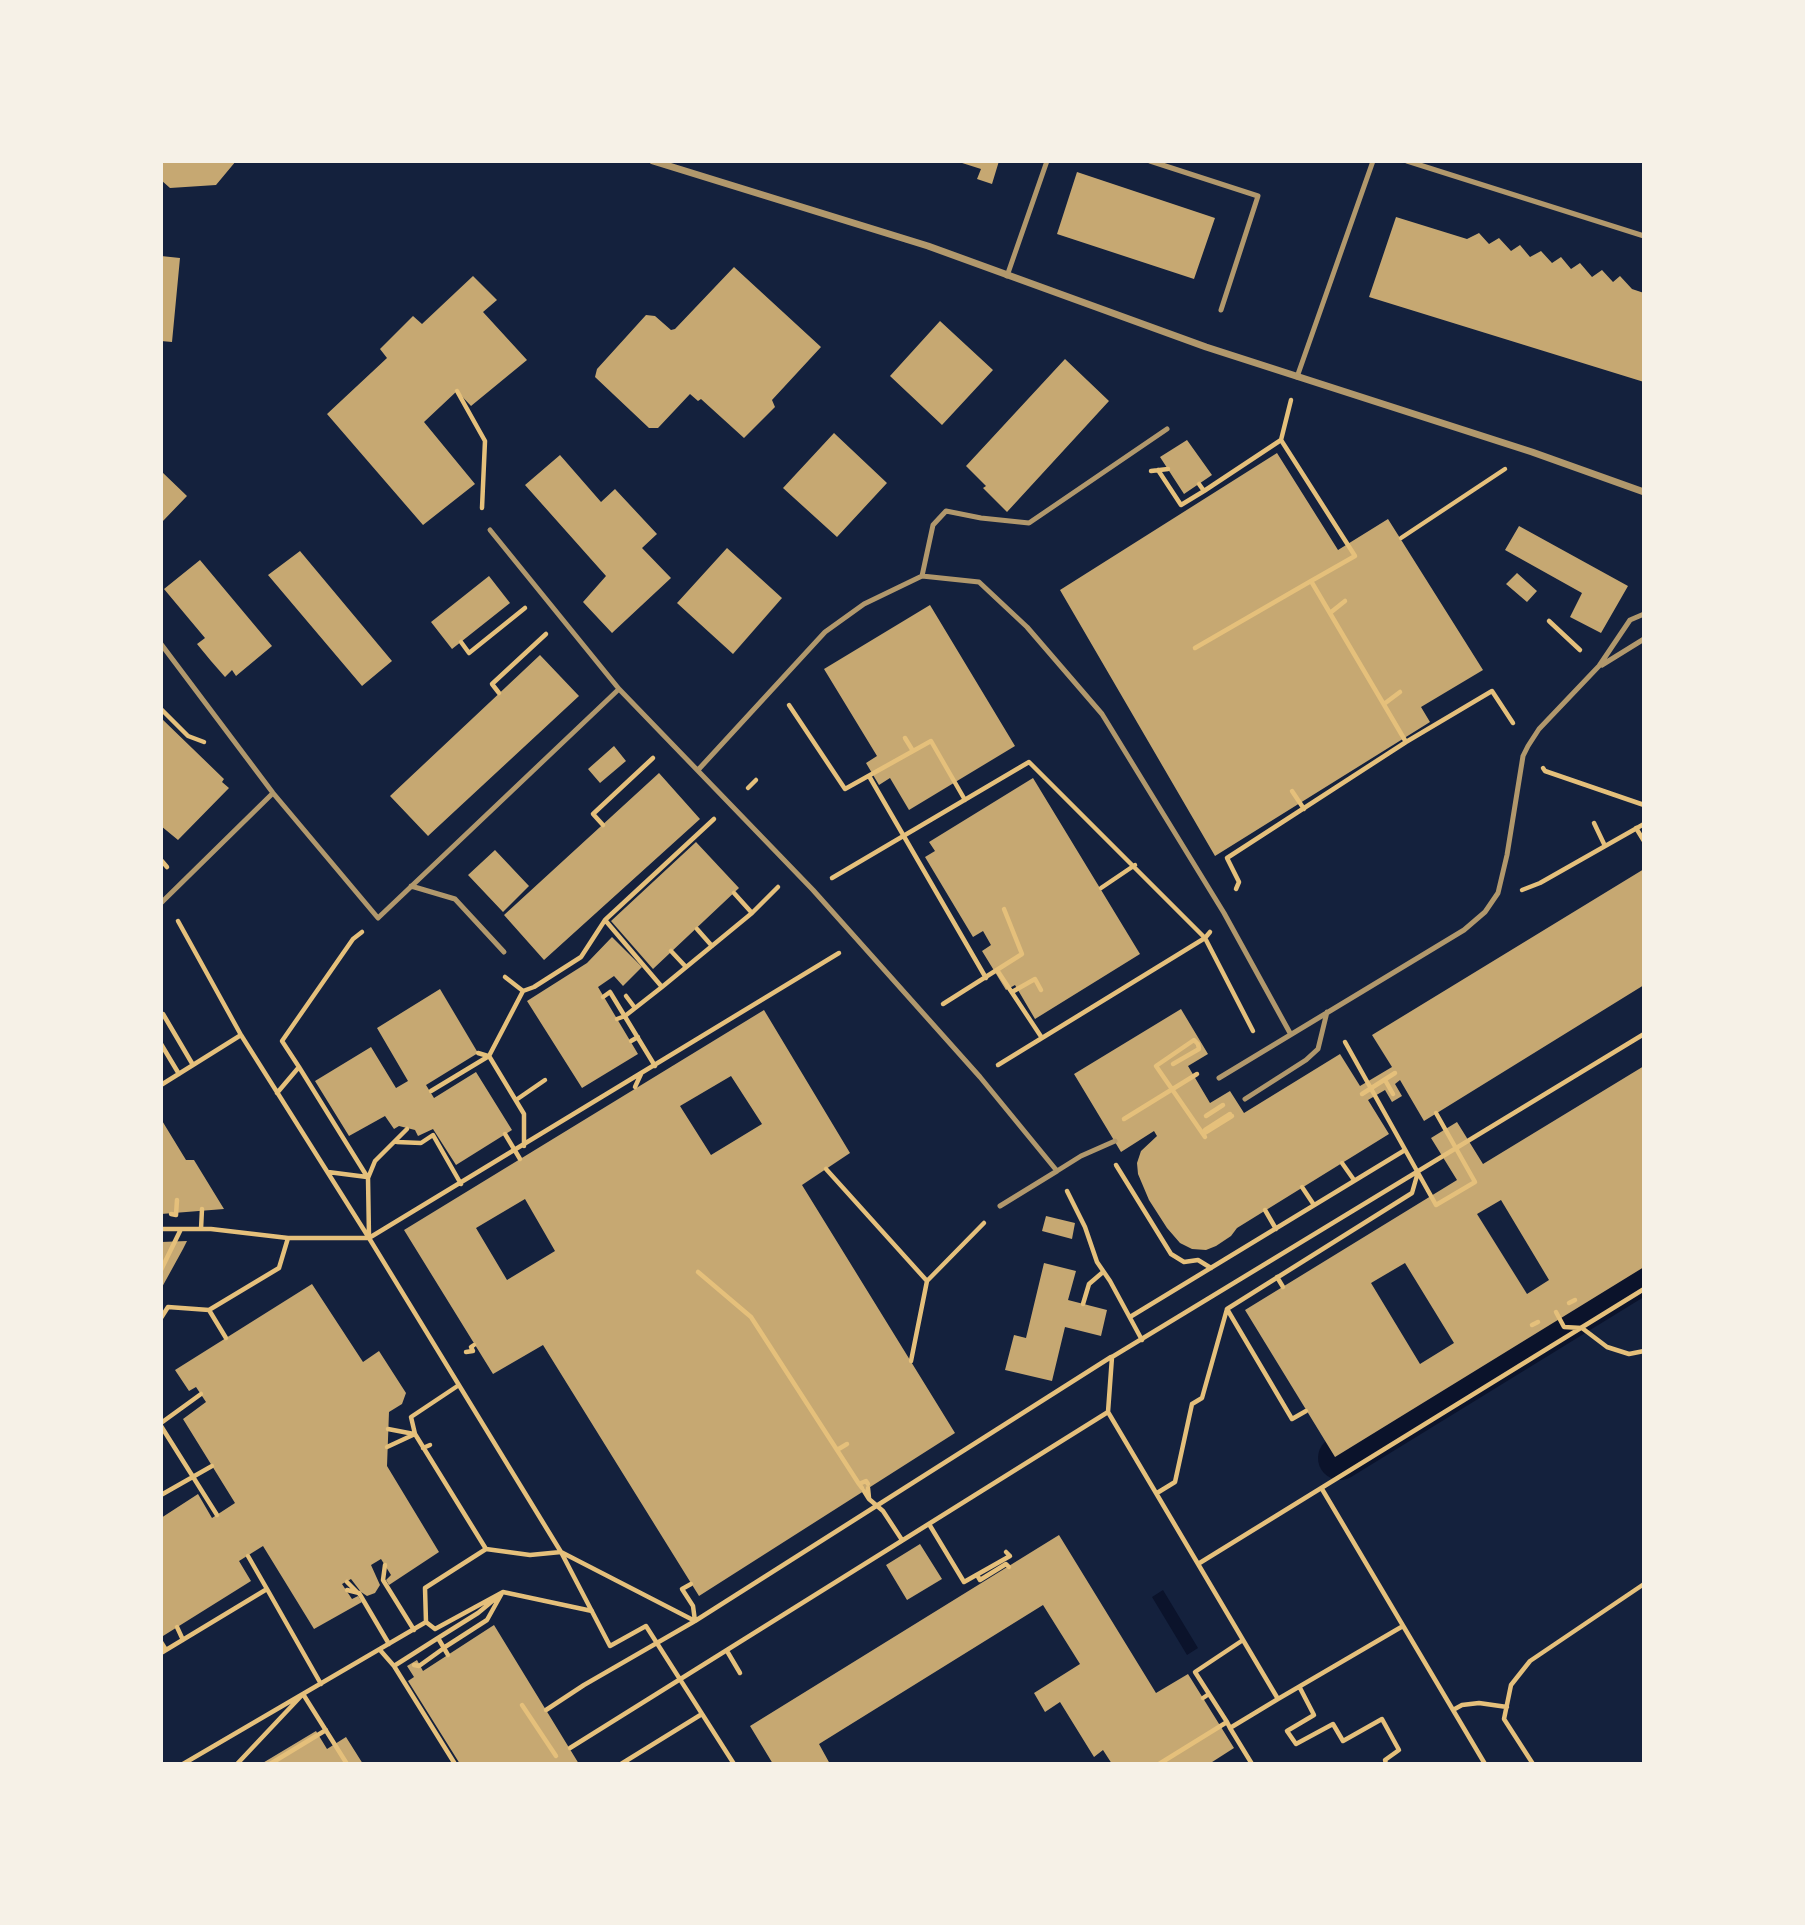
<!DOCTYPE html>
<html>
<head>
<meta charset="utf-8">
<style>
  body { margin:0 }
  #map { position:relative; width:1805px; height:1925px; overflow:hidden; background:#14213d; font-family:Figtree,sans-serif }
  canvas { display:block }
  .frame { position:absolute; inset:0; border:163px solid #f6f1e7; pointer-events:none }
</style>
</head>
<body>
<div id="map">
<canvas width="1805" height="1925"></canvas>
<div class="frame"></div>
</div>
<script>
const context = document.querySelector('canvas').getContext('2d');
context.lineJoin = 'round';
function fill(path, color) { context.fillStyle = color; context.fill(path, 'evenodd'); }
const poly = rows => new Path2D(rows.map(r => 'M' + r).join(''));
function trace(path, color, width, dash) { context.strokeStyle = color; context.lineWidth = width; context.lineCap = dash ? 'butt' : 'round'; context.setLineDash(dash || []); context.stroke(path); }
fill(poly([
  [1644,1267,1644,1277,1500,1366,1495,1358],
  [1451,1385,1455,1393,1341,1461,1338,1455],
  [1163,1590,1198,1648,1187,1655,1152,1597]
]), '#0b132b');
trace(poly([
  [1340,1458,1644,1271]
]), '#0b132b', 44);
fill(poly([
  [161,161,236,161,216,185,170,188,161,180],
  [999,161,992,184,977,179,981,169,959,162],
  [1077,172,1215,218,1194,279,1057,234],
  [1396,217,1467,239,1479,233,1489,244,1499,238,1511,251,1520,245,1530,257,1541,251,1552,263,1561,257,1571,269,1580,263,1592,277,1602,270,1613,282,1620,276,1632,289,1644,293,1644,382,1369,297],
  [161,256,180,258,172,342,161,341],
  [734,267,821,347,772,400,775,407,744,438,701,399,698,401,690,394,658,428,649,428,595,377,597,369,646,315,655,316,671,330,675,329],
  [473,276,497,300,483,312,527,360,471,406,457,391,424,422,475,484,423,525,327,414,387,358,380,349,413,316,422,324],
  [940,321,993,370,942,425,890,376],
  [1065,359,1109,401,1007,512,983,488,986,486,966,466],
  [834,433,887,483,837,537,783,488],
  [1187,440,1212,475,1184,494,1160,457],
  [1277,453,1338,550,1388,519,1483,670,1421,707,1430,722,1215,856,1060,590],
  [560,455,601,502,615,489,657,534,642,548,671,578,612,633,583,602,606,576,525,485],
  [161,471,187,496,162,522,161,521],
  [1519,526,1628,586,1601,633,1570,617,1582,593,1505,550],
  [727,548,782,598,733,654,677,603],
  [300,551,392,661,362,686,268,575],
  [200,560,272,646,236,676,232,670,225,677,211,661,197,644,205,638,164,589],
  [1517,573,1537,591,1527,602,1506,584],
  [489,576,510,603,452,649,431,622],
  [930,605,1015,746,909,810,890,778,879,785,866,763,877,756,824,669],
  [540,655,579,696,428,836,390,796],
  [161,718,224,779,222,782,229,788,178,840,161,826],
  [614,746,626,761,600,783,588,769],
  [659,773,700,819,544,960,504,915],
  [1033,778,1140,954,1035,1019,1015,985,1006,990,982,951,991,945,983,931,973,937,925,857,935,851,929,842],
  [696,842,739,888,653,969,611,921],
  [495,850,529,886,503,912,468,875],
  [1644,869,1644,985,1424,1121,1400,1080,1395,1084,1402,1096,1392,1102,1385,1090,1368,1100,1389,1134,1237,1228,1231,1236,1216,1246,1206,1250,1192,1249,1180,1243,1167,1228,1149,1200,1138,1174,1137,1163,1141,1151,1157,1136,1154,1131,1121,1152,1074,1074,1181,1009,1208,1054,1188,1066,1210,1103,1230,1091,1244,1113,1340,1054,1360,1086,1392,1067,1372,1035],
  [612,937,642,967,623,986,614,976,598,987,638,1054,582,1088,527,1001,587,963],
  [440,989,478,1053,426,1085,434,1098,476,1072,512,1130,456,1165,433,1129,418,1136,415,1130,399,1126,394,1129,385,1116,349,1136,315,1081,371,1047,396,1088,408,1081,377,1028],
  [764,1010,850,1153,802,1185,955,1433,699,1596,543,1345,493,1374,404,1230],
  [731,1076,762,1124,711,1155,680,1106],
  [525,1199,555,1251,507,1280,476,1228],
  [1644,1066,1644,1267,1335,1457,1245,1310,1457,1180,1431,1138,1457,1122,1483,1164],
  [1501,1200,1549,1280,1527,1294,1477,1214],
  [1405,1263,1454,1343,1420,1364,1371,1283],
  [161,1119,186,1160,194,1160,224,1209,161,1214],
  [1046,1216,1075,1223,1072,1239,1042,1231],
  [187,1241,183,1249,161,1289,161,1242],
  [1044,1263,1076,1271,1068,1300,1107,1310,1101,1336,1065,1327,1052,1381,1005,1370,1014,1335,1026,1338],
  [312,1284,363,1362,379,1351,406,1393,402,1404,389,1412,387,1466,439,1552,389,1585,386,1580,391,1575,381,1559,371,1565,380,1585,375,1593,367,1596,361,1592,351,1579,342,1584,352,1599,358,1596,362,1602,314,1629,263,1546,239,1561,251,1581,163,1636,161,1633,161,1518,198,1494,212,1518,235,1503,183,1419,206,1402,196,1387,189,1391,175,1370],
  [1059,1535,1156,1693,1188,1674,1234,1748,1209,1764,1112,1764,1103,1750,1094,1757,1060,1702,1045,1712,1034,1693,1080,1664,1043,1605,819,1744,830,1764,773,1764,750,1726],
  [920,1544,942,1579,907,1600,886,1565],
  [494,1625,579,1764,460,1764,408,1681,414,1677,407,1666,417,1660,423,1671],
  [316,1731,327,1749,346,1737,363,1764,261,1764]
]), '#c6a872');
trace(poly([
  [457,391,485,441,482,508],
  [1281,440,1355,556,1311,581],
  [1158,470,1181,505,1204,491],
  [1151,471,1168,469],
  [1199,484,1204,491,1281,440,1291,400],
  [1401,538,1505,469],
  [1330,613,1345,601],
  [1549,621,1580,650],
  [461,642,469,653,525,608],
  [1195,648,1311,581,1406,742],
  [499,693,492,684,546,634],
  [1384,704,1400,692],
  [789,705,845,789,931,741,965,800],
  [161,709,188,736,204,742],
  [905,738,913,751],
  [1543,768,1545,771,1644,805],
  [869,776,986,978],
  [748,788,756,780],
  [1292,791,1304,809],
  [1594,823,1605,846],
  [603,825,593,814,653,758],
  [1636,828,1644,841],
  [161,860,167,867],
  [832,878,1029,762,1205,938,1253,1031],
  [1101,888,1135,865],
  [1236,889,1239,882,1227,858,1406,742,1492,691,1513,723],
  [1522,890,1540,883,1644,824],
  [734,893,752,913],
  [178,921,241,1035,369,1238,561,1552,610,1646,646,1626,734,1764],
  [697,929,712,946],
  [671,951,686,967],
  [997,970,1042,1038],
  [505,977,523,991],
  [662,987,605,920,714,819],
  [1012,992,1035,979,1041,990],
  [626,996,635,1008],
  [603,997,610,992,655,1066],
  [943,1004,1022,954,1004,909],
  [163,1014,193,1065],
  [617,1019,625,1016,662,987,752,913,778,887],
  [631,1041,638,1037],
  [1345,1042,1436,1205,1475,1182,1436,1113],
  [161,1044,179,1074],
  [478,1053,488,1056],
  [1173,1064,1199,1049,1198,1044,1194,1040,1156,1066,1205,1137],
  [998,1065,1205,938,1210,932],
  [299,1067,368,1178],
  [1385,1080,1393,1094],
  [161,1085,241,1035],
  [635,1087,641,1074],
  [431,1091,489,1056],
  [277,1093,299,1067,282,1041,353,939,362,932],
  [1362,1094,1395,1073],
  [516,1100,545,1080],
  [1206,1116,1223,1105],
  [1124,1119,1197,1074],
  [1205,1130,1230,1114],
  [505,1134,520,1159],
  [1203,1134,1232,1116],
  [397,1142,421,1143,433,1135,461,1184],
  [524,1146,524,1114,489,1056,523,991,534,987,581,957,605,920],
  [1342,1163,1354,1180],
  [1116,1165,1171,1254,1184,1262,1198,1260,1211,1268],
  [826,1169,927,1281],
  [328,1172,367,1177],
  [1302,1187,1314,1205],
  [1067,1191,1085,1227,1097,1262,1110,1281,1142,1340],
  [1265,1210,1276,1229],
  [171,1214,176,1215,177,1200],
  [161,1229,211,1229,288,1238,369,1238,839,953],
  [201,1229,202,1209],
  [369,1237,368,1178,375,1161,407,1129],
  [161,1270,181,1229],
  [698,1272,751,1317,859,1484],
  [1277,1277,1283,1287],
  [1569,1303,1575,1300],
  [1083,1304,1089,1284,1103,1272],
  [1556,1312,1564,1327,1582,1328,1607,1347,1629,1354,1644,1351],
  [1130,1317,1405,1150],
  [161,1318,168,1307,209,1310],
  [1532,1325,1538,1322],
  [226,1338,209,1310,279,1268,288,1238],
  [466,1352,473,1351,471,1347,474,1345],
  [911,1361,927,1281,984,1223],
  [459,1385,411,1417,415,1434,486,1549],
  [1306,1411,1292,1419,1227,1309,1412,1193,1418,1172],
  [161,1423,201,1394],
  [161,1426,217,1515],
  [388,1429,414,1434],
  [387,1447,415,1434],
  [423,1448,430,1445],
  [837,1450,847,1444],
  [862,1488,859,1484,866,1481,868,1484],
  [868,1488,869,1498],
  [1322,1489,1485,1764],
  [864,1491,869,1499,883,1511,902,1540],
  [1157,1493,1175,1482,1192,1404,1202,1398,1227,1309],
  [161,1495,212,1466],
  [929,1524,964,1582,1010,1556,1006,1552],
  [248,1556,267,1589],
  [1198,1564,1644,1289],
  [385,1565,383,1580,414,1630],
  [977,1575,980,1580,1006,1564,1009,1567],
  [347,1582,358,1593],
  [347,1590,359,1593,389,1644],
  [426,1622,425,1588,486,1549,530,1555,561,1552,695,1621,693,1606,682,1589,691,1584],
  [1403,1626,1278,1699,1108,1412,1112,1357,1644,1034],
  [177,1627,183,1640],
  [161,1642,166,1650],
  [445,1647,487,1620,502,1593],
  [380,1650,394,1666,455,1764],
  [727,1651,740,1673],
  [161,1653,267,1589,321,1684],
  [448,1655,438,1638,478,1613,496,1598],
  [414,1665,419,1666,444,1648],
  [394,1666,438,1638],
  [1300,1688,1314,1715,1287,1731,1296,1744,1333,1724,1343,1741,1382,1719,1399,1750,1385,1760,1386,1764],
  [1203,1698,1209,1694],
  [522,1705,556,1756],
  [546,1710,584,1685,695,1621,1111,1357],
  [1453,1710,1462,1705,1479,1703,1507,1707],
  [1227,1722,1195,1672,1243,1640],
  [1230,1728,1252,1764],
  [570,1748,1108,1412],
  [183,1764,426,1622,435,1629,503,1592,592,1611],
  [237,1764,303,1694,347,1764],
  [270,1764,326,1730],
  [621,1764,702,1714],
  [1159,1764,1227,1722,1230,1728,1278,1699],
  [1533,1764,1504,1719,1511,1685,1530,1661,1644,1584]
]), '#e5c07b', 4.5);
trace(poly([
  [1150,161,1258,196,1221,310],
  [1407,161,1644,236],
  [1007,276,1047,161],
  [1297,377,1373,161],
  [490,530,619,689],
  [922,576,933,525,946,511,981,518,1029,523,1167,429],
  [161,644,273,793,378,918,619,689,813,890,980,1077,1057,1171,1000,1206],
  [1602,665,1644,639],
  [698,770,825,632,864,604,922,576,979,582,1027,627,1102,714,1224,913,1290,1033],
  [411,886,455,899,504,952],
  [161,903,273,793],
  [1219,1078,1464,930,1485,912,1498,893,1507,855,1523,756,1528,746,1539,729,1599,666,1630,620,1644,614],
  [1245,1099,1306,1060,1318,1049,1327,1012],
  [1057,1171,1081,1156,1115,1141]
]), '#b1986c', 5);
trace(poly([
  [653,161,928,246,1206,347,1532,452,1644,492]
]), '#b1986c', 7);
</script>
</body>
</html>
